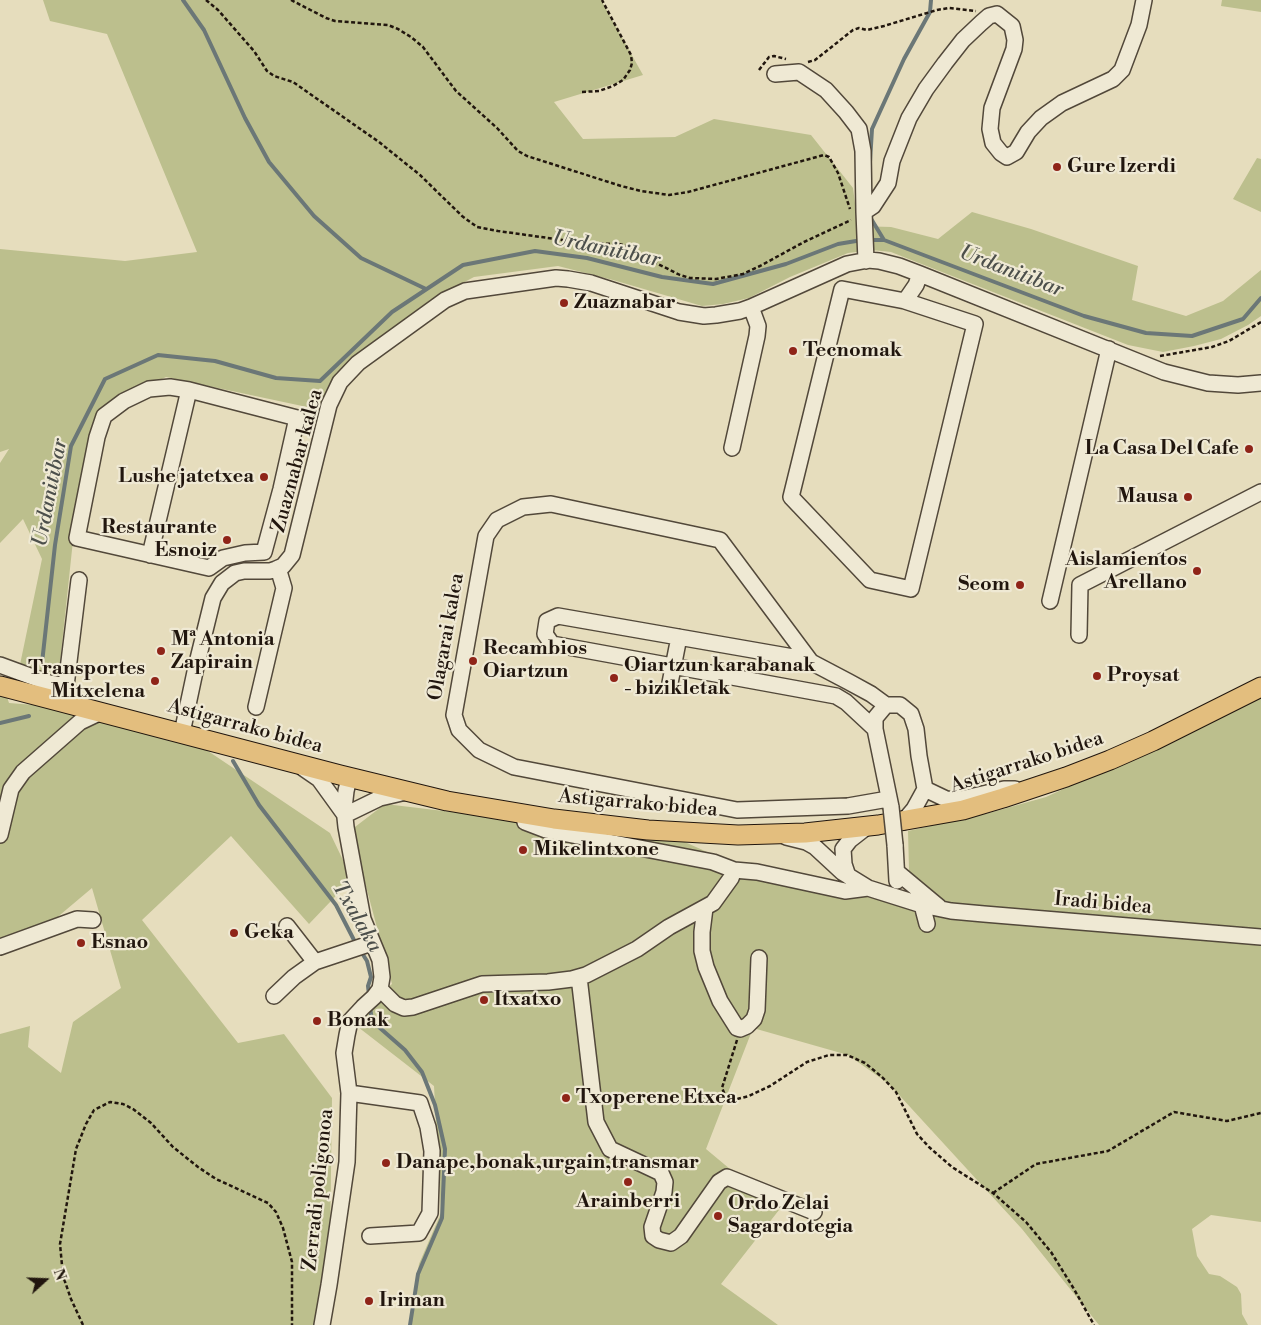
<!DOCTYPE html>
<html>
<head>
<meta charset="utf-8">
<style>
  body { margin:0 }
  #map { position:relative; width:1261px; height:1325px; overflow:hidden; background:#e6ddbd; font-family:"Libre Bodoni",serif }
  canvas { display:block }
  .north { position:absolute; left:20px; top:1255px; width:50px; height:50px; -webkit-text-stroke:4px #efe9d4; paint-order:stroke; rotate:70deg; font-size:14px; font-weight:700; line-height:20px; text-align:center; color:#21160e }
  .north::after { content:''; display:block; margin:auto; width:18px; height:22px; background:#21160e; clip-path:polygon(50% 0,100% 100%,50% 72%,0 100%) }
</style>
</head>
<body>
<div id="map">
<canvas width="1261" height="1325"></canvas>
<div class="north">N</div>
</div>
<script>
const context = document.querySelector('canvas').getContext('2d');
context.lineJoin = 'round';
function fill(path, color) { context.fillStyle = color; context.fill(path, 'evenodd'); }
const poly = rows => new Path2D(rows.map(r => 'M' + r).join(''));
function trace(path, color, width, dash) { context.strokeStyle = color; context.lineWidth = width; context.lineCap = dash ? 'butt' : 'round'; context.setLineDash(dash || []); context.stroke(path); }
function write(font, color, halo, rows, align = 'center') {
  context.font = font + ' "Libre Bodoni",serif'; context.lineWidth = 4.5; context.setLineDash([]); context.textBaseline = 'middle'; context.strokeStyle = halo; context.fillStyle = color; for (const [text, x, y, turn = 0] of rows) {
    context.save(); context.translate(x, y); context.rotate((+turn || 0) * Math.PI / 180); context.textAlign = isNaN(turn) ? turn : align; if (halo) context.strokeText(text, 0, 0); context.fillText(text, 0, 0); context.restore();
  }
}
fill(poly([
  [43,0,601,0,643,75,554,102,583,139,675,137,714,119,811,135,853,188,858,226,891,227,938,239,972,212,1031,229,1138,266,1132,300,1186,316,1223,301,1261,270,1261,316,1248,325,1221,339,1194,346,1163,352,1128,345,891,252,872,250,848,253,790,277,749,298,723,304,702,306,613,280,558,266,474,277,430,300,336,373,324,401,307,407,166,377,102,408,74,531,57,691,17,679,42,559,23,519,0,543,0,463,9,449,0,452,0,249,125,261,197,252,107,34,50,21],
  [1222,0,1261,0,1261,12,1221,6],
  [1257,158,1261,159,1261,212,1233,199],
  [0,695,7,697,9,703,61,707,205,749,330,833,352,879,309,924,231,836,142,920,238,1043,284,1034,332,1098,330,1243,317,1325,0,1325,0,1034,30,1026,28,1047,61,1073,73,1022,121,988,92,888,35,936,0,948],
  [1261,698,1261,1222,1211,1215,1192,1229,1197,1256,1209,1274,1220,1276,1237,1287,1241,1294,1242,1314,1248,1325,1099,1325,1022,1229,889,1084,848,1055,753,1028,706,1149,779,1210,721,1284,778,1325,409,1325,419,1264,441,1213,434,1086,349,1020,392,984,351,830,385,804,678,839,743,868,910,907,908,831,989,813,1046,797]
]), '#bcbf8d');
trace(poly([
  [183,0,204,30,245,118,269,162,314,216,361,258,426,289],
  [870,162,872,129,904,59,930,12,931,0],
  [870,217,884,240],
  [869,240,884,240,1084,316,1146,333,1192,336,1243,319,1261,298],
  [42,663,55,545,71,446,105,379,158,355,215,361,276,378,320,381,392,312,463,265,535,251,587,258,662,277,713,284,786,264,838,244,862,240],
  [0,723,29,716],
  [233,761,259,805,336,905,356,944],
  [360,950,367,961,371,977,368,986,369,995],
  [370,1007,372,1021,405,1050,422,1072,435,1105,445,1149,442,1218,418,1274,410,1325]
]), '#6b7777', 4);
const minor = poly([
  [775,74,799,72,826,90,846,112,859,129,863,151,864,212],
  [866,261,864,212,873,206,888,183,892,161,909,118,926,89,945,63,963,40,981,23,989,16,997,14,1012,26,1015,40,1014,49,992,108,990,129,993,143,1001,153,1007,157,1016,152,1028,132,1041,118,1062,103,1113,79,1122,70,1139,25,1144,0],
  [905,301,975,324,911,589,870,580,791,497,842,289,905,301,916,285,920,274],
  [170,387,189,390,297,418,281,489,264,552,245,553,223,558,209,568,77,538,97,437,104,416,124,401,149,389,170,387],
  [732,448,757,336,758,326,751,307],
  [150,555,189,390],
  [1050,601,1109,349],
  [1079,635,1080,585,1261,492],
  [811,662,720,540,551,504,523,507,497,520,486,536,454,715,459,730,479,750,514,767,737,810,848,806,888,799],
  [0,665,49,683,66,686,71,693],
  [670,683,679,637],
  [66,686,79,580],
  [256,707,284,588,278,568],
  [875,729,846,702,836,696,552,644,545,634,547,621,558,616,793,657,811,662,849,682,871,694,886,705],
  [182,733,196,667,213,598,222,583,235,573,244,571,270,571,276,569,283,566,292,555,329,405,340,382,358,363,445,300,465,291,556,278,568,279,591,283,679,312,704,316,716,315,740,311,751,307,847,264,868,260,879,261,899,266,920,274,1164,372,1208,383,1238,385,1261,383],
  [303,768,319,779,345,815],
  [925,789,946,799,957,800,1004,789,1015,789],
  [891,807,875,729,875,720,876,717,886,705,900,705,911,714,916,729,919,756,925,789,914,809,903,822],
  [524,814,525,822,546,830,713,862,734,870],
  [345,815,380,798,406,792],
  [0,835,11,789,23,772,80,722,101,712],
  [786,837,806,842,815,847,842,872,868,888,922,905,951,911,984,914,1261,937],
  [895,845,897,881],
  [897,872,939,907],
  [848,876,844,864,843,849,850,840,868,826],
  [922,905,927,924],
  [705,908,702,932,702,951,706,967,720,1001,737,1028,740,1029,747,1026,754,1019,757,1010,759,958],
  [287,926,315,962],
  [0,947,77,919,93,920],
  [579,977,596,1122,610,1149,661,1173,665,1182,664,1192,652,1227,653,1236,659,1240,671,1243,681,1236,719,1182,727,1177,814,1212],
  [380,989,395,1004,404,1008,413,1007,482,984,548,982,572,979,586,975,637,949,669,927,713,903,731,878,734,870,757,872,845,891,868,888],
  [274,996,294,977,315,962,372,943],
  [349,1093,420,1103,428,1127,432,1151,430,1213,419,1233,370,1236],
  [322,1325,329,1285,347,1162,349,1093,344,1053,347,1035,350,1021,363,1007,374,997,380,989,382,977,380,960,363,919,346,827,344,808,346,791,349,778]
]);
const major = poly([
  [0,686,340,775,447,801,554,819,648,830,738,835,805,833,878,825,963,810,1003,798,1066,777,1110,760,1153,741,1261,687]
]);
trace(minor, '#52483a', 18);
trace(major, '#21160e', 21);
trace(poly([
  [206,0,218,10,254,51,267,71,274,76,293,82,379,142,420,175,462,216,477,227,498,231,584,243,619,244,628,246,654,262,680,275,690,278,716,279,743,274,760,266,804,242,851,220],
  [291,0,326,18,335,21,388,25,398,29,411,37,423,47,456,91,497,128,518,151,527,156,621,186,641,191,669,195,688,192,824,155,829,157,838,173,850,209],
  [808,62,815,60,853,30,859,28,867,30,884,26,937,10,949,8,976,11],
  [759,70,769,57,774,56,786,59],
  [582,92,599,91,613,86,623,80,630,70,632,63,631,55,602,0],
  [1160,356,1212,347,1229,341,1261,322],
  [737,1040,722,1088,725,1095,733,1100,749,1096,770,1086,807,1062,829,1055,847,1055,865,1063,882,1077,896,1092,917,1134,929,1147,952,1167,993,1193,1026,1222,1051,1252,1074,1289,1094,1325],
  [993,1193,1036,1164,1108,1151,1174,1112,1227,1121,1261,1113],
  [83,1325,71,1299,63,1276,60,1244,76,1149,86,1124,94,1110,110,1102,123,1104,133,1109,151,1123,173,1147,198,1167,216,1179,268,1203,276,1212,283,1228,292,1262,292,1325]
]), '#21160e', 2.5, [4, 2.5]);
trace(minor, '#efe9d4', 15);
trace(major, '#e3be7e', 19);
const minorBridge = poly([
  [891,807,895,845]
]);
trace(minorBridge, '#52483a', 18, []);
trace(minorBridge, '#efe9d4', 15);
for (const [x, y, r, color] of [
  [1057,167,5,"#8f2418"],
  [564,303,5,"#8f2418"],
  [793,351,5,"#8f2418"],
  [1249,449,5,"#8f2418"],
  [264,477,5,"#8f2418"],
  [1188,497,5,"#8f2418"],
  [227,540,5,"#8f2418"],
  [1197,571,5,"#8f2418"],
  [1020,585,5,"#8f2418"],
  [161,651,5,"#8f2418"],
  [473,661,5,"#8f2418"],
  [1097,676,5,"#8f2418"],
  [614,678,5,"#8f2418"],
  [155,681,5,"#8f2418"],
  [523,850,5,"#8f2418"],
  [234,933,5,"#8f2418"],
  [81,943,5,"#8f2418"],
  [484,1000,5,"#8f2418"],
  [317,1021,5,"#8f2418"],
  [566,1098,5,"#8f2418"],
  [386,1163,5,"#8f2418"],
  [628,1182,5,"#8f2418"],
  [718,1216,5,"#8f2418"],
  [369,1301,5,"#8f2418"]
]) { const dot = new Path2D(); dot.arc(x, y, r, 0, 2 * Math.PI); context.fillStyle = color; context.fill(dot); trace(dot, '#efe9d4', 2); }
write('bold 20px', '#21160e', '#efe9d4', [
  ["Gure Izerdi",1067,167],
  ["Zuaznabar",574,303],
  ["Tecnomak",803,351],
  ["La Casa Del Cafe",1239,449,"right"],
  ["Lushe jatetxea",254,477,"right"],
  ["Mausa",1178,497,"right"],
  ["Restaurante",217,528,"right"],
  ["Esnoiz",217,551,"right"],
  ["Aislamientos",1187,560,"right"],
  ["Arellano",1187,583,"right"],
  ["Seom",1010,585,"right"],
  ["Mª Antonia",171,640],
  ["Zapirain",171,663],
  ["Recambios",483,649],
  ["Oiartzun",483,672],
  ["Oiartzun karabanak",624,666],
  ["- bizikletak",624,689],
  ["Transportes",145,669,"right"],
  ["Mitxelena",145,692,"right"],
  ["Proysat",1107,676],
  ["Mikelintxone",533,850],
  ["Geka",244,933],
  ["Esnao",91,943],
  ["Itxatxo",494,1000],
  ["Bonak",327,1021],
  ["Txoperene Etxea",576,1098],
  ["Danape,bonak,urgain,transmar",396,1163],
  ["Arainberri",628,1202,"center"],
  ["Ordo Zelai",728,1204],
  ["Sagardotegia",728,1227],
  ["Iriman",379,1301]
], 'left');
write('20px', '#21160e', '#efe9d4', [
  ["Zuaznabar kalea",298,461,-75],
  ["Olagarai kalea",447,637,-80],
  ["Astigarrako bidea",245,727,15],
  ["Astigarrako bidea",1027,763,-18],
  ["Astigarrako bidea",638,804,5],
  ["Iradi bidea",1103,904,5],
  ["Zerradi poligonoa",319,1190,-84]
]);
write('italic 21px', '#4c4f4b', '#efe9d4', [
  ["Urdanitibar",606,250,12],
  ["Urdanitibar",1011,272,21],
  ["Urdanitibar",51,493,-79],
  ["Txalaka",356,917,60]
]);
</script>
</body>
</html>
